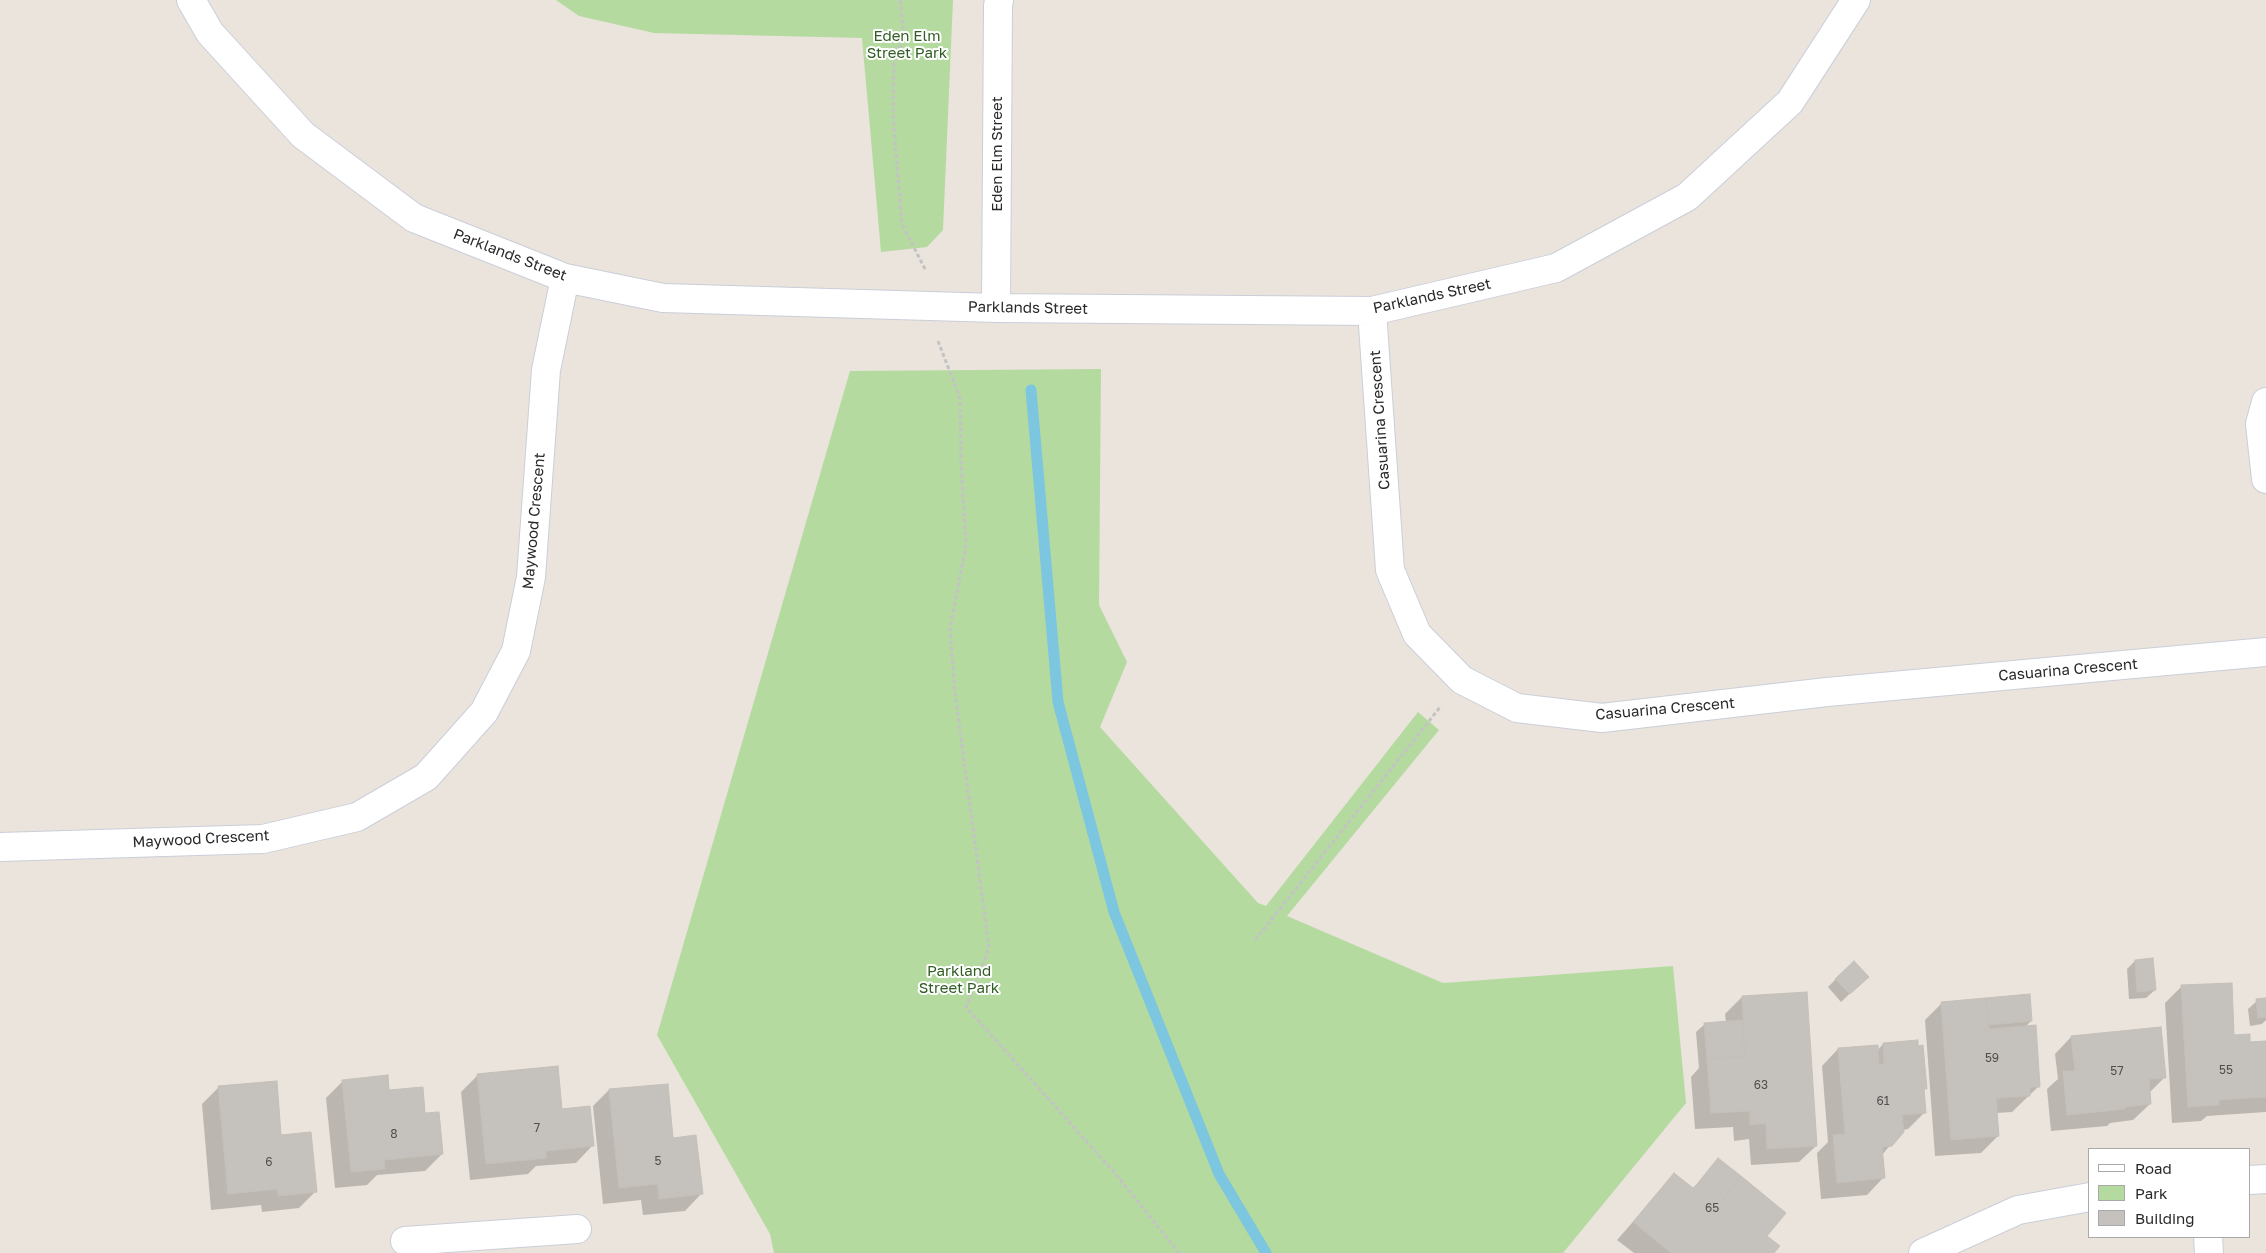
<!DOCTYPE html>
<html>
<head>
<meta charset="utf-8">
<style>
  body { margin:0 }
  #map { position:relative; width:2266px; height:1253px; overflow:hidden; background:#eae4dd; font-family:"Golos Text",sans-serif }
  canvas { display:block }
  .legend { position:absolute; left:2088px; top:1148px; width:162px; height:90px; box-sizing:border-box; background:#fff; border:1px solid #a9a9a9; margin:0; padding:6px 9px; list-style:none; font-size:15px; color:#292929 }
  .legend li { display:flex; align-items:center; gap:10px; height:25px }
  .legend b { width:25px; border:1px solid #a9a9a9 }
</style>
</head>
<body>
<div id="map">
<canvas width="2266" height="1253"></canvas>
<ul class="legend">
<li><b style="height:6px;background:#fff"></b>Road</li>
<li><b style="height:14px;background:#b5daa0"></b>Park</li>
<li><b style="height:14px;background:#c5c1bc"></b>Building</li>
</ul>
</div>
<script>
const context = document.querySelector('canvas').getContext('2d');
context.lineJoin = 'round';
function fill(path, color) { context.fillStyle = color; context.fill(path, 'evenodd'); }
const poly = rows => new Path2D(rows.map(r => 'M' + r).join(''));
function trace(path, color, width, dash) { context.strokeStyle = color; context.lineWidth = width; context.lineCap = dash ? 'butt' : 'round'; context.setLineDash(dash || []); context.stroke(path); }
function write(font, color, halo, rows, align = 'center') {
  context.font = font + ' "Golos Text",sans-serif'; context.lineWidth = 4; context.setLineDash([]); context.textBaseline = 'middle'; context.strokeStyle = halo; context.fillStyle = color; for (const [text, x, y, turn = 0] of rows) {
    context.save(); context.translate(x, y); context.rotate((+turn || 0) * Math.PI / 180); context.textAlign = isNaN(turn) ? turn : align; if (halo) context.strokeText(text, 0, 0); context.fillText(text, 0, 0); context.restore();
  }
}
fill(poly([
  [556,0,953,0,943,230,927,247,881,252,862,38,654,33,579,16],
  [1101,369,1099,605,1127,662,1100,727,1258,903,1266,906,1418,712,1439,730,1287,916,1443,983,1673,966,1686,1103,1563,1253,774,1253,770,1234,657,1035,850,371]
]), '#b5daa0');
fill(poly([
  [2135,961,2155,990,2146,998,2129,999,2127,969],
  [1836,979,1859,985,1841,1002,1828,987],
  [2182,986,2233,1036,2249,1044,2266,1043,2266,1112,2207,1116,2201,1121,2172,1123,2165,1003],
  [1742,997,1816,1146,1799,1162,1751,1165,1749,1139,1734,1141,1733,1127,1695,1129,1691,1077,1699,1068,1696,1032,1705,1024,1726,1022,1725,1014],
  [2266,999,2266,1020,2262,1024,2250,1026,2248,1009,2257,1001],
  [1942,1003,2031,1021,2025,1027,2039,1086,2012,1112,1996,1113,1998,1136,1981,1153,1935,1156,1925,1020],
  [2071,1037,2165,1077,2149,1093,2150,1104,2133,1120,2110,1123,2107,1126,2051,1131,2047,1089,2058,1079,2055,1054],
  [1883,1044,1925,1088,1923,1091,1924,1113,1908,1129,1903,1130,1882,1155,1883,1178,1867,1195,1821,1199,1817,1153,1828,1142,1822,1066,1838,1049,1877,1051],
  [478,1075,592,1146,576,1163,536,1166,528,1174,470,1180,461,1092],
  [342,1082,388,1091,424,1114,442,1154,425,1171,377,1175,367,1185,335,1188,326,1098],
  [218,1088,280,1136,315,1192,299,1208,262,1212,261,1205,211,1210,202,1104],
  [609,1090,672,1140,701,1194,685,1211,643,1215,641,1200,603,1204,593,1106],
  [1718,1159,1765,1236,1772,1253,1634,1253,1617,1240,1674,1175,1693,1189]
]), '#0003');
trace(poly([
  [1031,390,1058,702,1114,912,1219,1174,1266,1253]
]), '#7cc7df', 11);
const building = poly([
  [2153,958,2156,990,2137,992,2135,960,2153,958],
  [1854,961,1869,977,1850,994,1835,979,1854,961],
  [2232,983,2234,1035,2250,1034,2250,1042,2266,1041,2266,1097,2219,1100,2219,1105,2188,1107,2181,985,2232,983],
  [1807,992,1817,1146,1767,1149,1766,1123,1750,1125,1750,1111,1711,1113,1707,1059,1745,1056,1742,996,1807,992],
  [2030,994,2032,1021,1988,1025,1986,998,2030,994],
  [1986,998,1989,1029,2036,1025,2040,1087,2030,1087,2030,1096,1996,1098,1999,1136,1951,1140,1941,1002,1986,998],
  [2266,998,2266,1017,2258,1018,2256,999,2266,998],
  [1742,1020,1745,1056,1707,1059,1704,1023,1742,1020],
  [2161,1027,2166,1078,2149,1079,2151,1104,2125,1107,2125,1109,2067,1115,2063,1071,2075,1071,2071,1036,2161,1027],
  [1918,1040,1918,1046,1923,1045,1927,1089,1924,1089,1926,1113,1902,1115,1904,1132,1892,1146,1882,1147,1885,1178,1837,1183,1833,1135,1845,1134,1838,1048,1878,1045,1879,1064,1884,1064,1883,1043,1918,1040],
  [558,1066,562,1109,590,1106,594,1146,546,1151,546,1158,486,1164,477,1074,558,1066],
  [388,1075,389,1090,423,1087,425,1113,439,1112,443,1154,384,1160,385,1169,351,1172,342,1080,388,1075],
  [277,1081,281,1135,311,1132,317,1192,278,1196,277,1189,228,1194,218,1086,277,1081],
  [668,1084,673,1138,696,1135,703,1194,659,1199,658,1184,619,1188,609,1089,668,1084],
  [1718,1158,1741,1176,1721,1202,1698,1183,1718,1158],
  [1674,1173,1693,1188,1698,1183,1721,1202,1741,1176,1786,1213,1767,1236,1780,1246,1774,1253,1671,1253,1633,1222,1674,1173]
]);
fill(building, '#c5c1bc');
trace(building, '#c5bfb7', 1);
const minor = poly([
  [191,0,210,33,303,135,414,218,565,278,663,298,996,308,1372,311,1556,268,1687,197,1790,102,1856,0],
  [996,308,998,6,999,0],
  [1372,311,1390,570,1417,634,1462,680,1517,708,1602,718,1827,692,2266,652],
  [2266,402,2260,424,2266,479],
  [0,847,263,839,357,817,426,777,484,712,516,651,531,577,546,370,565,278],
  [2250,1180,2266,1179],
  [2208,1237,2209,1253],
  [405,1241,577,1229],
  [1923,1253,2018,1210,2090,1197]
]);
trace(minor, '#cbced9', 30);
trace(poly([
  [900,0,904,36,894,63,893,116,902,224,926,271],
  [938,341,960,398,961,463,966,545,950,629,955,693,989,948,966,1007,1114,1172,1179,1253],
  [1255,940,1441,706]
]), '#c3c3c3', 3, [4, 2.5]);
trace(minor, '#fff', 28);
write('12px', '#504f4e', null, [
  ["59",1992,1058],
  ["55",2226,1070],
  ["57",2117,1071],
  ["63",1761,1085],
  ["61",1883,1101],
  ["7",537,1128],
  ["8",394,1134],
  ["5",658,1161],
  ["6",269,1162],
  ["65",1712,1208]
]);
write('15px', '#305d23', '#fff', [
  ["Eden Elm",907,36],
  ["Street Park",907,53],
  ["Parkland",959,971],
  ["Street Park",959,988]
]);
write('15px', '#292929', '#fff', [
  ["Eden Elm Street",997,154,-90],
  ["Parklands Street",510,255,21],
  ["Parklands Street",1432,296,-12],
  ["Parklands Street",1028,308,1],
  ["Casuarina Crescent",1380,420,-94],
  ["Maywood Crescent",534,521,-85],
  ["Casuarina Crescent",2068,670,-5],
  ["Casuarina Crescent",1665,709,-5],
  ["Maywood Crescent",201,839,-3]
]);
</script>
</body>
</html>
